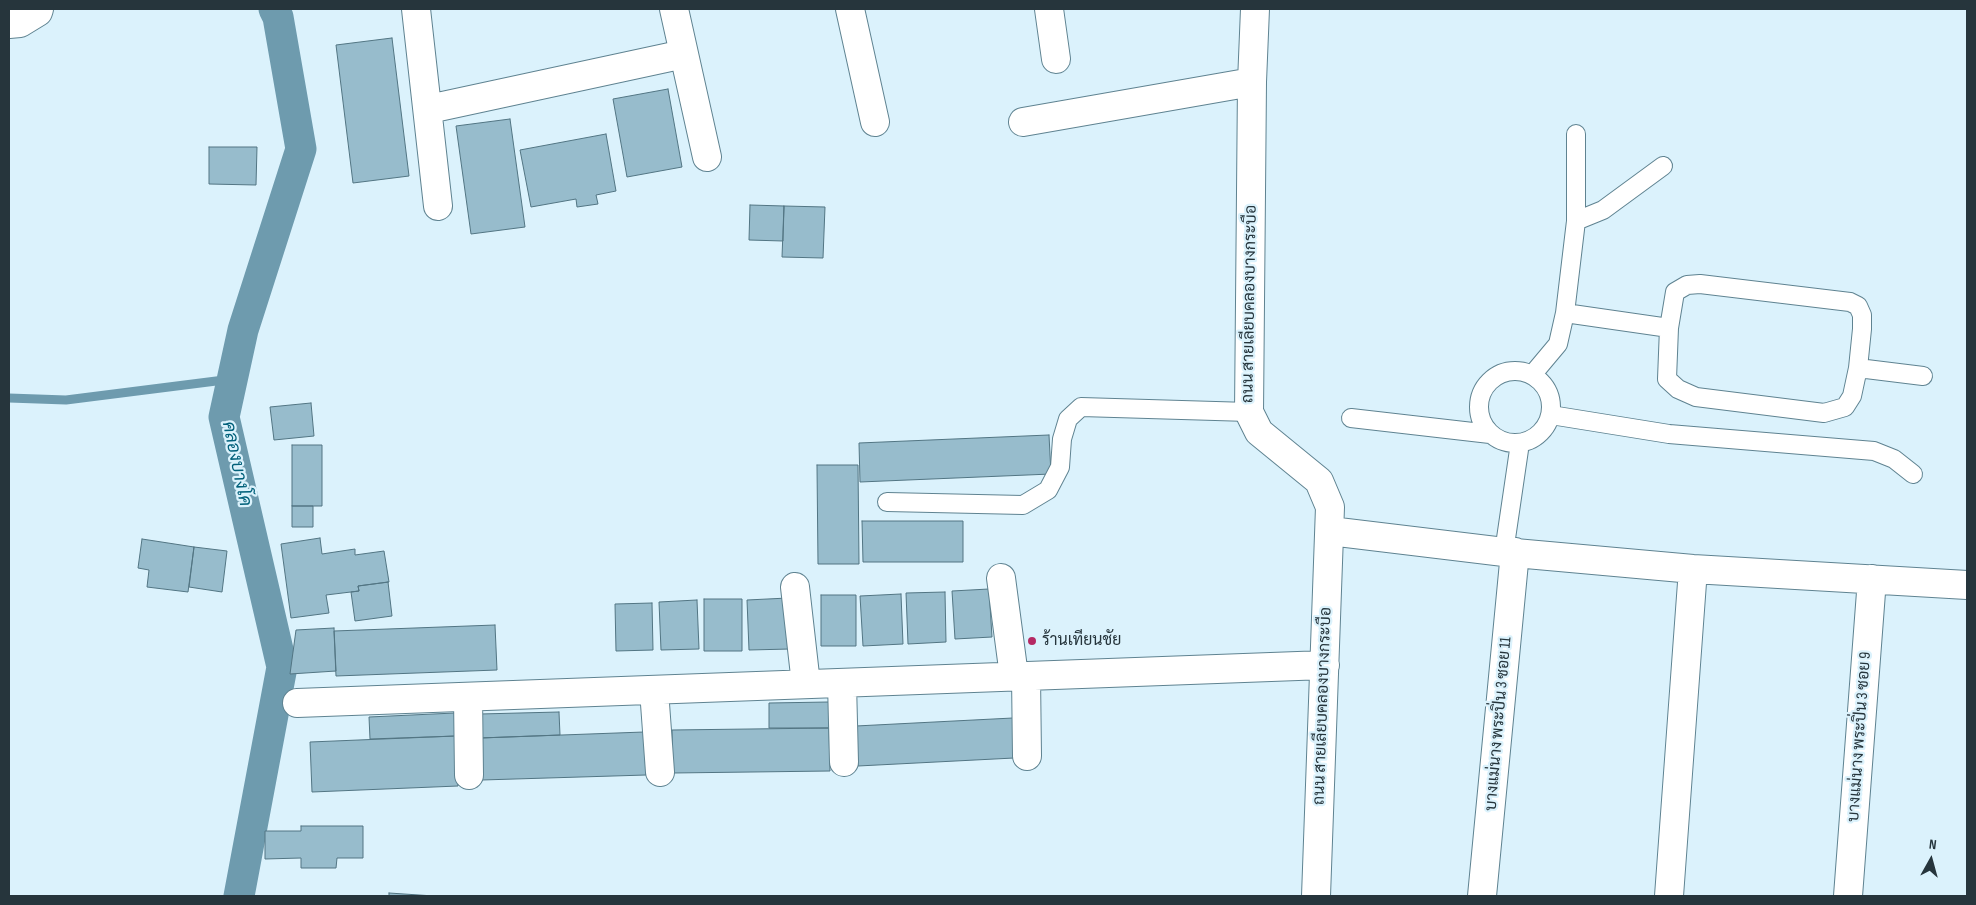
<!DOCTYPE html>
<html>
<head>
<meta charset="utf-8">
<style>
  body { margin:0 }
  #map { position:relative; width:1976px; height:905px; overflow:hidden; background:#dbf2fc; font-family:"Sofia Sans Condensed",sans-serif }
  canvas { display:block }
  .frame { position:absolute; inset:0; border:10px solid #26353c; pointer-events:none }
  .north { position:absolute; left:1906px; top:835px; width:50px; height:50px; -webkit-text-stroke:4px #dbf2fc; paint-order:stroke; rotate:7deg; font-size:14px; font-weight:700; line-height:20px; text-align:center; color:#26353c }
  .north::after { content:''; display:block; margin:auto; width:18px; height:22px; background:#26353c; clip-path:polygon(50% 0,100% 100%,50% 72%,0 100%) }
</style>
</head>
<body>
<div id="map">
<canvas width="1976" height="905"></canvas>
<div class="frame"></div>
<div class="north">N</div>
</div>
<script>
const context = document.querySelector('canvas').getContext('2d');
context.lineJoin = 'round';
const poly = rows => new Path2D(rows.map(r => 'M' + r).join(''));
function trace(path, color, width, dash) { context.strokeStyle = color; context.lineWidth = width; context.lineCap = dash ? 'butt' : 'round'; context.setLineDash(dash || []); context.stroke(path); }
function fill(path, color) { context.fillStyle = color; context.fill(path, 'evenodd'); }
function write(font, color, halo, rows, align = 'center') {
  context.font = font + ' "Sofia Sans Condensed",Sarabun,sans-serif'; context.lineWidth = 4.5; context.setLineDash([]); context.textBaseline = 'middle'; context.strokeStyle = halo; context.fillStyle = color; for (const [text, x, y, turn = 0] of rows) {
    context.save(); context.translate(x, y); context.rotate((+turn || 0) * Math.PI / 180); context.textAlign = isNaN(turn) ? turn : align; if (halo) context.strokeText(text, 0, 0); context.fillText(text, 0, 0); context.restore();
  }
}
trace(poly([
  [9,398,66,400,232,379]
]), '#6e9bae', 9);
trace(poly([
  [239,896,282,667,224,417,243,330,301,149,278,17,274,9]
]), '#6e9bae', 31);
const building = poly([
  [392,38,409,176,353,183,336,45,392,38],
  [668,89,682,167,627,177,613,99,668,89],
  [510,119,525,227,471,234,456,126,510,119],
  [606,134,616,191,596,195,598,204,577,207,576,199,531,207,520,150,606,134],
  [209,147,257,147,256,185,209,184,209,147],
  [750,205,784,206,783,241,749,240,750,205],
  [784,206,825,207,823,258,782,257,784,206],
  [311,403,314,436,274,440,270,407,311,403],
  [1049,435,1051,474,860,482,859,443,1049,435],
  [292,445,322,445,322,506,292,506,292,445],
  [817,465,858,465,859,564,818,564,817,465],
  [292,506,313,506,313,527,292,527,292,506],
  [862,521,963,521,963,562,863,562,862,521],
  [320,538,322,554,355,549,355,555,384,551,389,582,358,586,359,591,326,595,329,613,291,618,281,544,320,538],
  [142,539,194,547,188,592,147,587,149,570,138,568,142,539],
  [194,547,227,551,222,592,189,587,194,547],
  [388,582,392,616,355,621,351,592,359,591,358,586,388,582],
  [989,589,992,637,955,639,952,591,989,589],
  [945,592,946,642,908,644,906,593,945,592],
  [901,594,903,644,863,646,860,596,901,594],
  [821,595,856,595,856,646,821,646,821,595],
  [788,598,790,649,749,650,747,600,788,598],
  [704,599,742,599,742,651,704,651,704,599],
  [697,600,699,649,661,650,659,602,697,600],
  [652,603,653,650,616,651,615,604,652,603],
  [495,625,497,670,336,676,334,631,495,625],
  [334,628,336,671,290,674,296,630,334,628],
  [829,702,829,728,769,728,769,703,829,702],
  [559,712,560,735,480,738,480,714,559,712],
  [455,713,456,736,370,739,369,717,455,713],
  [1013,718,1014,758,858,766,856,726,1013,718],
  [829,728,830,771,673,773,672,730,829,728],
  [644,732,646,775,482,780,480,738,644,732],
  [456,736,458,786,312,792,310,742,456,736],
  [301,826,363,826,363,858,337,858,336,868,301,868,301,858,265,859,265,831,301,831,301,826],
  [389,893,434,896,389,896,389,893]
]);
fill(building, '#97bccc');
trace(building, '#527583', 1);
const lane = poly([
  [1576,221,1603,210,1663,166],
  [1700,284,1850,302,1858,306,1862,315,1862,329,1858,368,1852,396,1845,407,1824,413,1696,397,1678,389,1667,379,1669,328,1675,292,1687,285,1700,284],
  [1565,313,1669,328],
  [1858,368,1923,376],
  '1479 407a36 36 0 1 1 72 0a36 36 0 1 1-72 0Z',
  [1532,375,1558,344,1565,313,1576,221,1576,134],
  [1551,415,1669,434,1874,451,1894,459,1913,474],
  [1351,418,1490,434],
  [887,502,1023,505,1048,490,1060,467,1062,439,1068,419,1081,407,1249,412],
  [1504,552,1520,443]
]);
const street = poly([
  [416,9,438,206],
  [674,9,707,157],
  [850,9,875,122],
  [1049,9,1056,59],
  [1255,9,1252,82,1249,412,1259,432,1319,481,1330,507,1316,896],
  [9,24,20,23,38,12,39,9],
  [429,109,684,54],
  [1023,122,1252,82],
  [1330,531,1504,552,1693,569,1967,585],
  [1001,578,1014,676],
  [795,587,806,684],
  [1026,676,1027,756],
  [842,683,844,762],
  [654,690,660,772],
  [468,697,469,775],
  [297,703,1325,665],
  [1482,896,1515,552],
  [1669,896,1693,569],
  [1848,896,1872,579]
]);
trace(lane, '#5f8391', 20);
trace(street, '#5f8391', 30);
trace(lane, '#fff', 18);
trace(street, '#fff', 28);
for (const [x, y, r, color] of [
  [1032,641,5,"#b52963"]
]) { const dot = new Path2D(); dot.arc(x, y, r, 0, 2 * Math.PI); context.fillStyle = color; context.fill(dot); trace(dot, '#dbf2fc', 2); }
write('16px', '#26353c', '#dbf2fc', [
  ["ถนน สายเลียบคลองบางกระบือ",1250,304,-89],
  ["ถนน สายเลียบคลองบางกระบือ",1323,706,-88],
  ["บางแม่นาง พระปิ่น 3 ซอย 11",1499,724,-85],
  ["บางแม่นาง พระปิ่น 3 ซอย 9",1860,737,-86]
]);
write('16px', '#26353c', '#dbf2fc', [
  ["ร้านเทียนชัย",1042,641]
], 'left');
write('italic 18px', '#01607a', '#dbf2fc', [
  ["คลองบางโค",236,464,78]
]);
</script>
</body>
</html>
